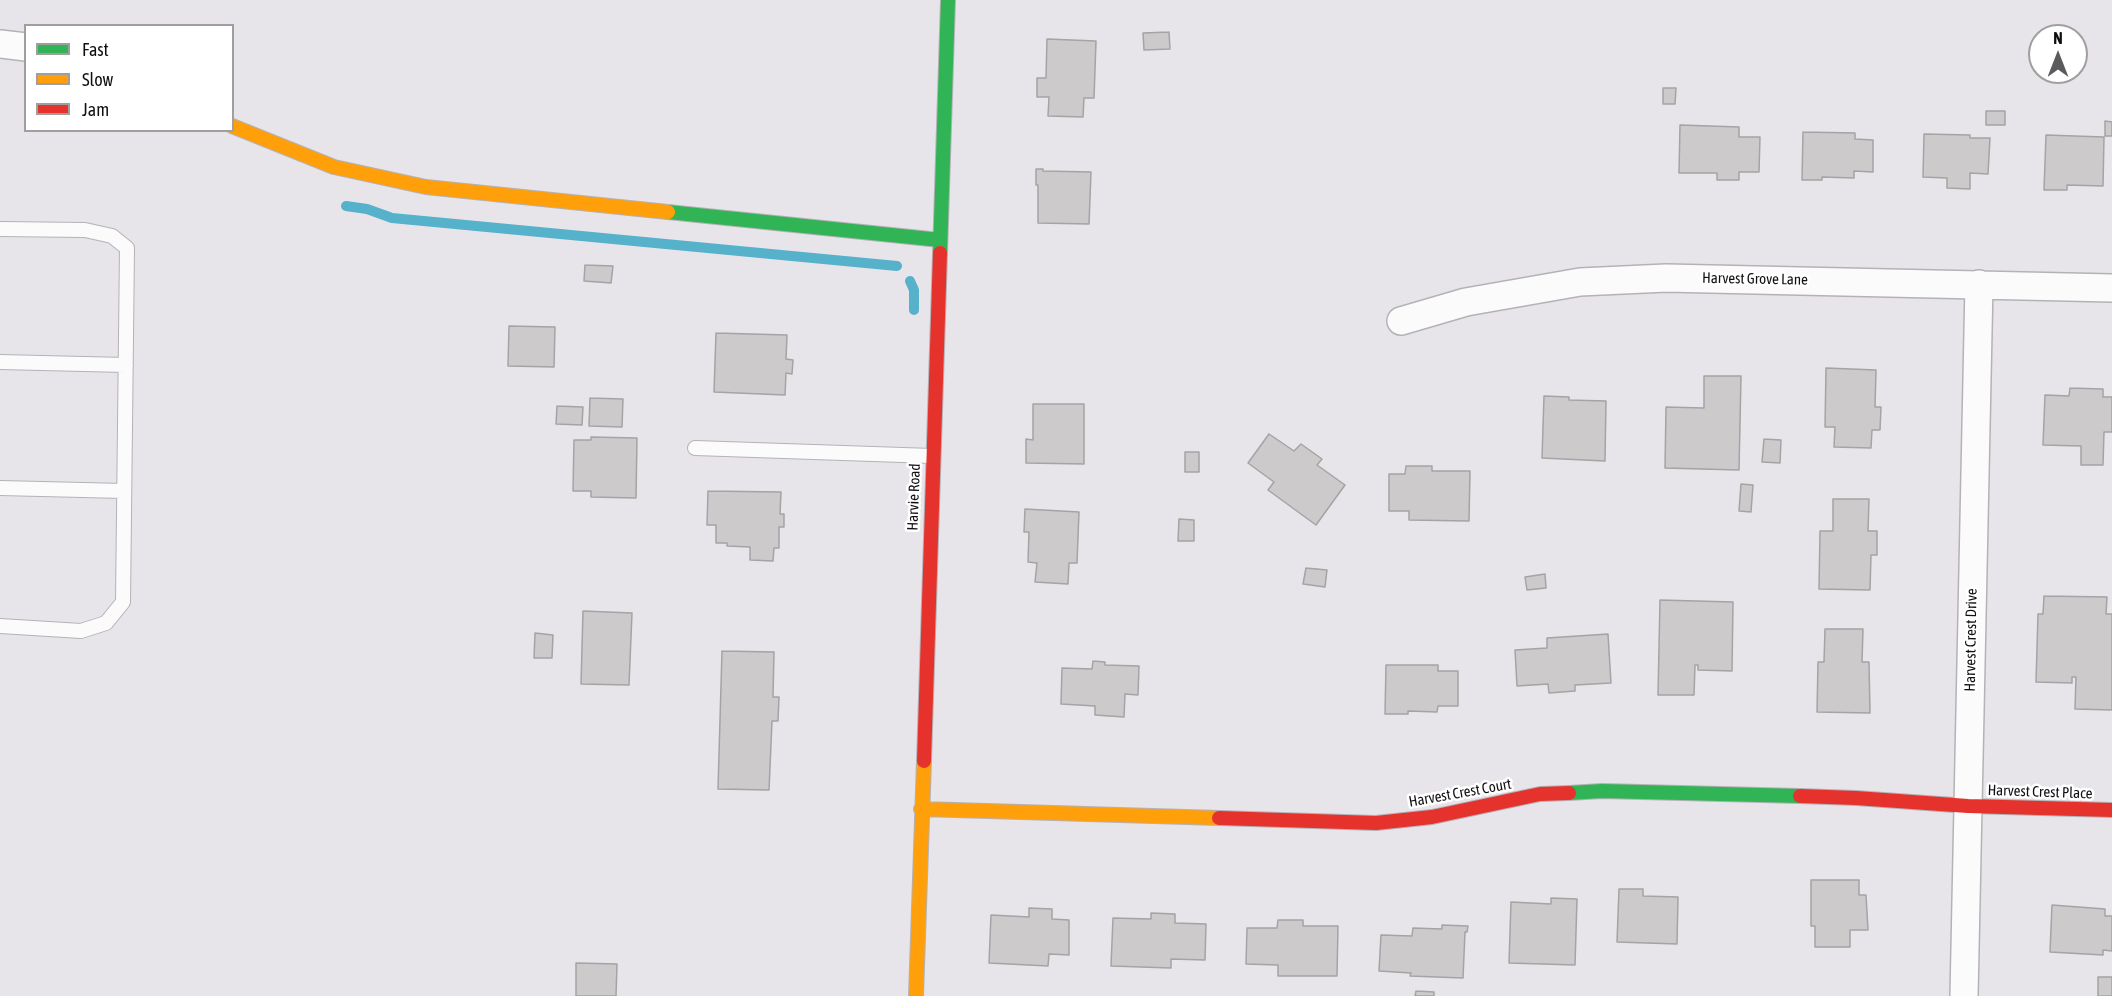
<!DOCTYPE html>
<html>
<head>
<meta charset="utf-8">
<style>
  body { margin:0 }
  #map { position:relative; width:2112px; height:996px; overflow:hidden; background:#e8e5ea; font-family:"Asap Condensed",sans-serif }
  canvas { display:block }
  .legend { position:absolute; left:24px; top:24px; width:210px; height:108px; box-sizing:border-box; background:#fff; border:2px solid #9f9fa0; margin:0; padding:8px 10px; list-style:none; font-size:18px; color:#100f11 }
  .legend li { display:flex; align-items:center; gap:12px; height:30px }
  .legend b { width:30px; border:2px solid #9f9fa0 }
  .north { position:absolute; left:2028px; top:24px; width:60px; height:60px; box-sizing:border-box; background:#fff; border:2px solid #9f9fa0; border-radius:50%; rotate:0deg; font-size:16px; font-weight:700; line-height:24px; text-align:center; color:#100f11 }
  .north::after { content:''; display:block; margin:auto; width:21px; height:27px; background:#5c5a5d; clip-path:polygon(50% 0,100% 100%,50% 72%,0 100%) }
</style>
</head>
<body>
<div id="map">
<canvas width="2112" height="996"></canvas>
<ul class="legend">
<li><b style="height:8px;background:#30b455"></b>Fast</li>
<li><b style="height:8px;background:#ff9f0a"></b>Slow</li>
<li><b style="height:8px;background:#e5322d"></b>Jam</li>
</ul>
<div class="north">N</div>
</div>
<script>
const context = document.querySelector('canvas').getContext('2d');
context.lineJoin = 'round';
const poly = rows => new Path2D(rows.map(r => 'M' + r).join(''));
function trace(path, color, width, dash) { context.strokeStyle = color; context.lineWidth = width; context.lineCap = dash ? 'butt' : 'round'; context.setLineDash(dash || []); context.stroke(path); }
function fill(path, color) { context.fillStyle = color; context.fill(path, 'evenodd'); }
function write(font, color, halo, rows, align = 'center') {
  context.font = font + ' "Asap Condensed",sans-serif'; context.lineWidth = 5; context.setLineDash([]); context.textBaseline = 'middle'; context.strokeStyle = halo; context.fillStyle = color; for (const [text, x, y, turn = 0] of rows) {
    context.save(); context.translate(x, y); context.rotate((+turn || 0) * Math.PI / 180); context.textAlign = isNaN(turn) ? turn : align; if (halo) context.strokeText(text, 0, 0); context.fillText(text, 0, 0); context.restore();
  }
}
trace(poly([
  [346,206,367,209,392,218,897,266],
  [910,281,914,290,914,310]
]), '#56b1ca', 10);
const building = poly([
  [1169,32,1170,49,1144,50,1143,33,1169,32],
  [1047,39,1096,41,1094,98,1084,98,1083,117,1048,116,1049,97,1037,97,1037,78,1046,78,1047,39],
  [1663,88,1676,88,1675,104,1663,104,1663,88],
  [1986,111,2005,111,2005,125,1986,125,1986,111],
  [2105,121,2112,122,2112,136,2105,136,2105,121],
  [1680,125,1739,127,1739,137,1760,137,1759,172,1739,172,1739,180,1717,180,1717,173,1679,173,1680,125],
  [1803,132,1855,133,1855,139,1873,140,1873,172,1854,171,1854,178,1822,177,1822,180,1802,180,1803,132],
  [1924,134,1970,135,1970,138,1990,138,1988,174,1970,173,1970,189,1947,188,1947,178,1923,177,1924,134],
  [2046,135,2104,137,2103,186,2067,185,2067,190,2044,190,2046,135],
  [1036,169,1043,169,1043,171,1091,172,1089,224,1038,223,1038,185,1036,185,1036,169],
  [585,265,613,266,611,283,584,281,585,265],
  [509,326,555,327,554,367,508,366,509,326],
  [716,333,787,335,786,359,793,360,792,374,786,373,785,395,714,392,716,333],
  [1826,368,1876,370,1875,407,1881,407,1880,430,1872,430,1871,448,1834,447,1835,427,1825,427,1826,368],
  [1704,376,1741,376,1739,470,1665,468,1666,407,1704,408,1704,376],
  [2070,388,2103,389,2103,397,2112,397,2112,432,2104,432,2103,465,2081,465,2081,446,2043,445,2045,395,2069,396,2070,388],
  [1544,396,1569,397,1569,400,1606,401,1605,461,1542,458,1544,396],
  [590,398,623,399,622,427,589,426,590,398],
  [1033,404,1084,404,1084,464,1026,463,1026,439,1033,440,1033,404],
  [557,406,583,407,582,425,556,424,557,406],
  [1269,434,1294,451,1301,444,1322,459,1317,465,1345,485,1316,525,1268,490,1274,482,1248,463,1269,434],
  [591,437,637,438,636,498,591,497,591,491,573,491,574,440,591,440,591,437],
  [1764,439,1781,440,1780,463,1762,462,1764,439],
  [1185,452,1199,452,1199,472,1185,472,1185,452],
  [1406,466,1432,466,1432,471,1470,471,1469,521,1409,520,1409,511,1389,511,1389,474,1405,474,1406,466],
  [1741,484,1753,485,1751,512,1739,511,1741,484],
  [708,491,781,492,780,514,784,514,784,527,779,527,779,548,774,548,773,561,750,560,750,547,727,546,727,543,716,543,716,525,707,525,708,491],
  [1833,499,1869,499,1868,531,1877,531,1877,555,1871,555,1870,590,1819,589,1820,531,1833,531,1833,499],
  [1025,509,1079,512,1077,563,1069,563,1068,584,1035,582,1037,563,1028,562,1029,532,1024,532,1025,509],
  [1179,519,1194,520,1194,541,1178,541,1179,519],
  [1306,568,1327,570,1325,587,1303,584,1306,568],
  [1545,574,1546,588,1527,590,1525,577,1545,574],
  [2044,596,2107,597,2106,614,2112,614,2112,710,2075,709,2076,677,2072,677,2072,683,2036,682,2038,614,2043,614,2044,596],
  [1660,600,1733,602,1732,671,1698,670,1698,665,1695,665,1694,695,1658,695,1660,600],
  [583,611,632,613,629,685,581,684,583,611],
  [1825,629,1863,629,1862,662,1869,662,1870,713,1817,712,1818,662,1824,662,1825,629],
  [535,633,553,635,552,658,534,658,535,633],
  [1608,634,1611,683,1575,685,1575,691,1549,693,1548,684,1517,686,1515,650,1547,648,1547,638,1608,634],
  [722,651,774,652,773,697,779,697,778,721,772,721,769,790,718,789,722,651],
  [1093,661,1105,662,1105,665,1139,666,1138,695,1125,694,1124,717,1095,715,1095,706,1061,704,1062,668,1092,669,1093,661],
  [1386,665,1438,665,1438,671,1458,671,1458,706,1438,706,1437,712,1408,711,1408,714,1385,714,1386,665],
  [1811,880,1859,880,1859,895,1866,895,1868,930,1850,930,1850,947,1815,947,1815,926,1811,926,1811,880],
  [1619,889,1643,889,1643,896,1678,897,1677,944,1617,942,1619,889],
  [1551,898,1577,899,1575,965,1509,963,1511,902,1551,904,1551,898],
  [2052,905,2105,909,2105,916,2112,916,2112,951,2103,950,2103,955,2050,952,2052,905],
  [1029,908,1052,909,1052,919,1069,920,1069,955,1049,954,1048,966,989,963,991,915,1029,917,1029,908],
  [1151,913,1175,914,1175,923,1206,924,1205,960,1171,959,1171,968,1111,966,1113,918,1151,919,1151,913],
  [1278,920,1303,920,1303,926,1338,926,1337,976,1278,976,1278,965,1246,964,1247,928,1277,928,1278,920],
  [1442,925,1468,926,1467,932,1465,932,1463,978,1410,976,1411,973,1379,971,1381,935,1412,936,1413,928,1442,929,1442,925],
  [576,963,617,964,616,996,576,996,576,963],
  [2098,977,2112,977,2112,996,2098,996,2098,977],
  [1416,991,1434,992,1434,996,1415,996,1416,991]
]);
fill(building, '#cccacb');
trace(building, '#a5a3a4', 1.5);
const lane = poly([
  [0,229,85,230,112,236,127,248,123,602,106,623,81,631,0,626],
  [0,362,126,365],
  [695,448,932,456],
  [0,488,124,491]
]);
const street = poly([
  [0,44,26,47],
  [1401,321,1466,302,1580,282,1666,278,2112,288],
  [1964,996,1979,284]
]);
const fast = poly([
  [668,212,940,240],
  [940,253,948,0],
  [1569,793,1602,791,1800,796]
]);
const slow = poly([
  [232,126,334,167,426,187,668,212],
  [921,809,1219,818],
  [916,996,924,761]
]);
const jam = poly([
  [924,761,940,253],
  [1800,796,1856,798,1968,806,2112,810],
  [1219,818,1376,823,1432,817,1540,794,1569,793]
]);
trace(lane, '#b5b2b6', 16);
trace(street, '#b5b2b6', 30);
trace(fast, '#b5b2b6', 16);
trace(slow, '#b5b2b6', 16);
trace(jam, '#b5b2b6', 16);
trace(lane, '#fcfbfc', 14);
trace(street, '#fcfbfc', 27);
trace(fast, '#30b455', 14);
trace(slow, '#ff9f0a', 14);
trace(jam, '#e5322d', 14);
write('15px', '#100f11', '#fff', [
  ["Harvest Grove Lane",1755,279,1],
  ["Harvie Road",914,497,-88],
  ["Harvest Crest Drive",1971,640,-89],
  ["Harvest Crest Place",2040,792,2],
  ["Harvest Crest Court",1460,793,-10]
]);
</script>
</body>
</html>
